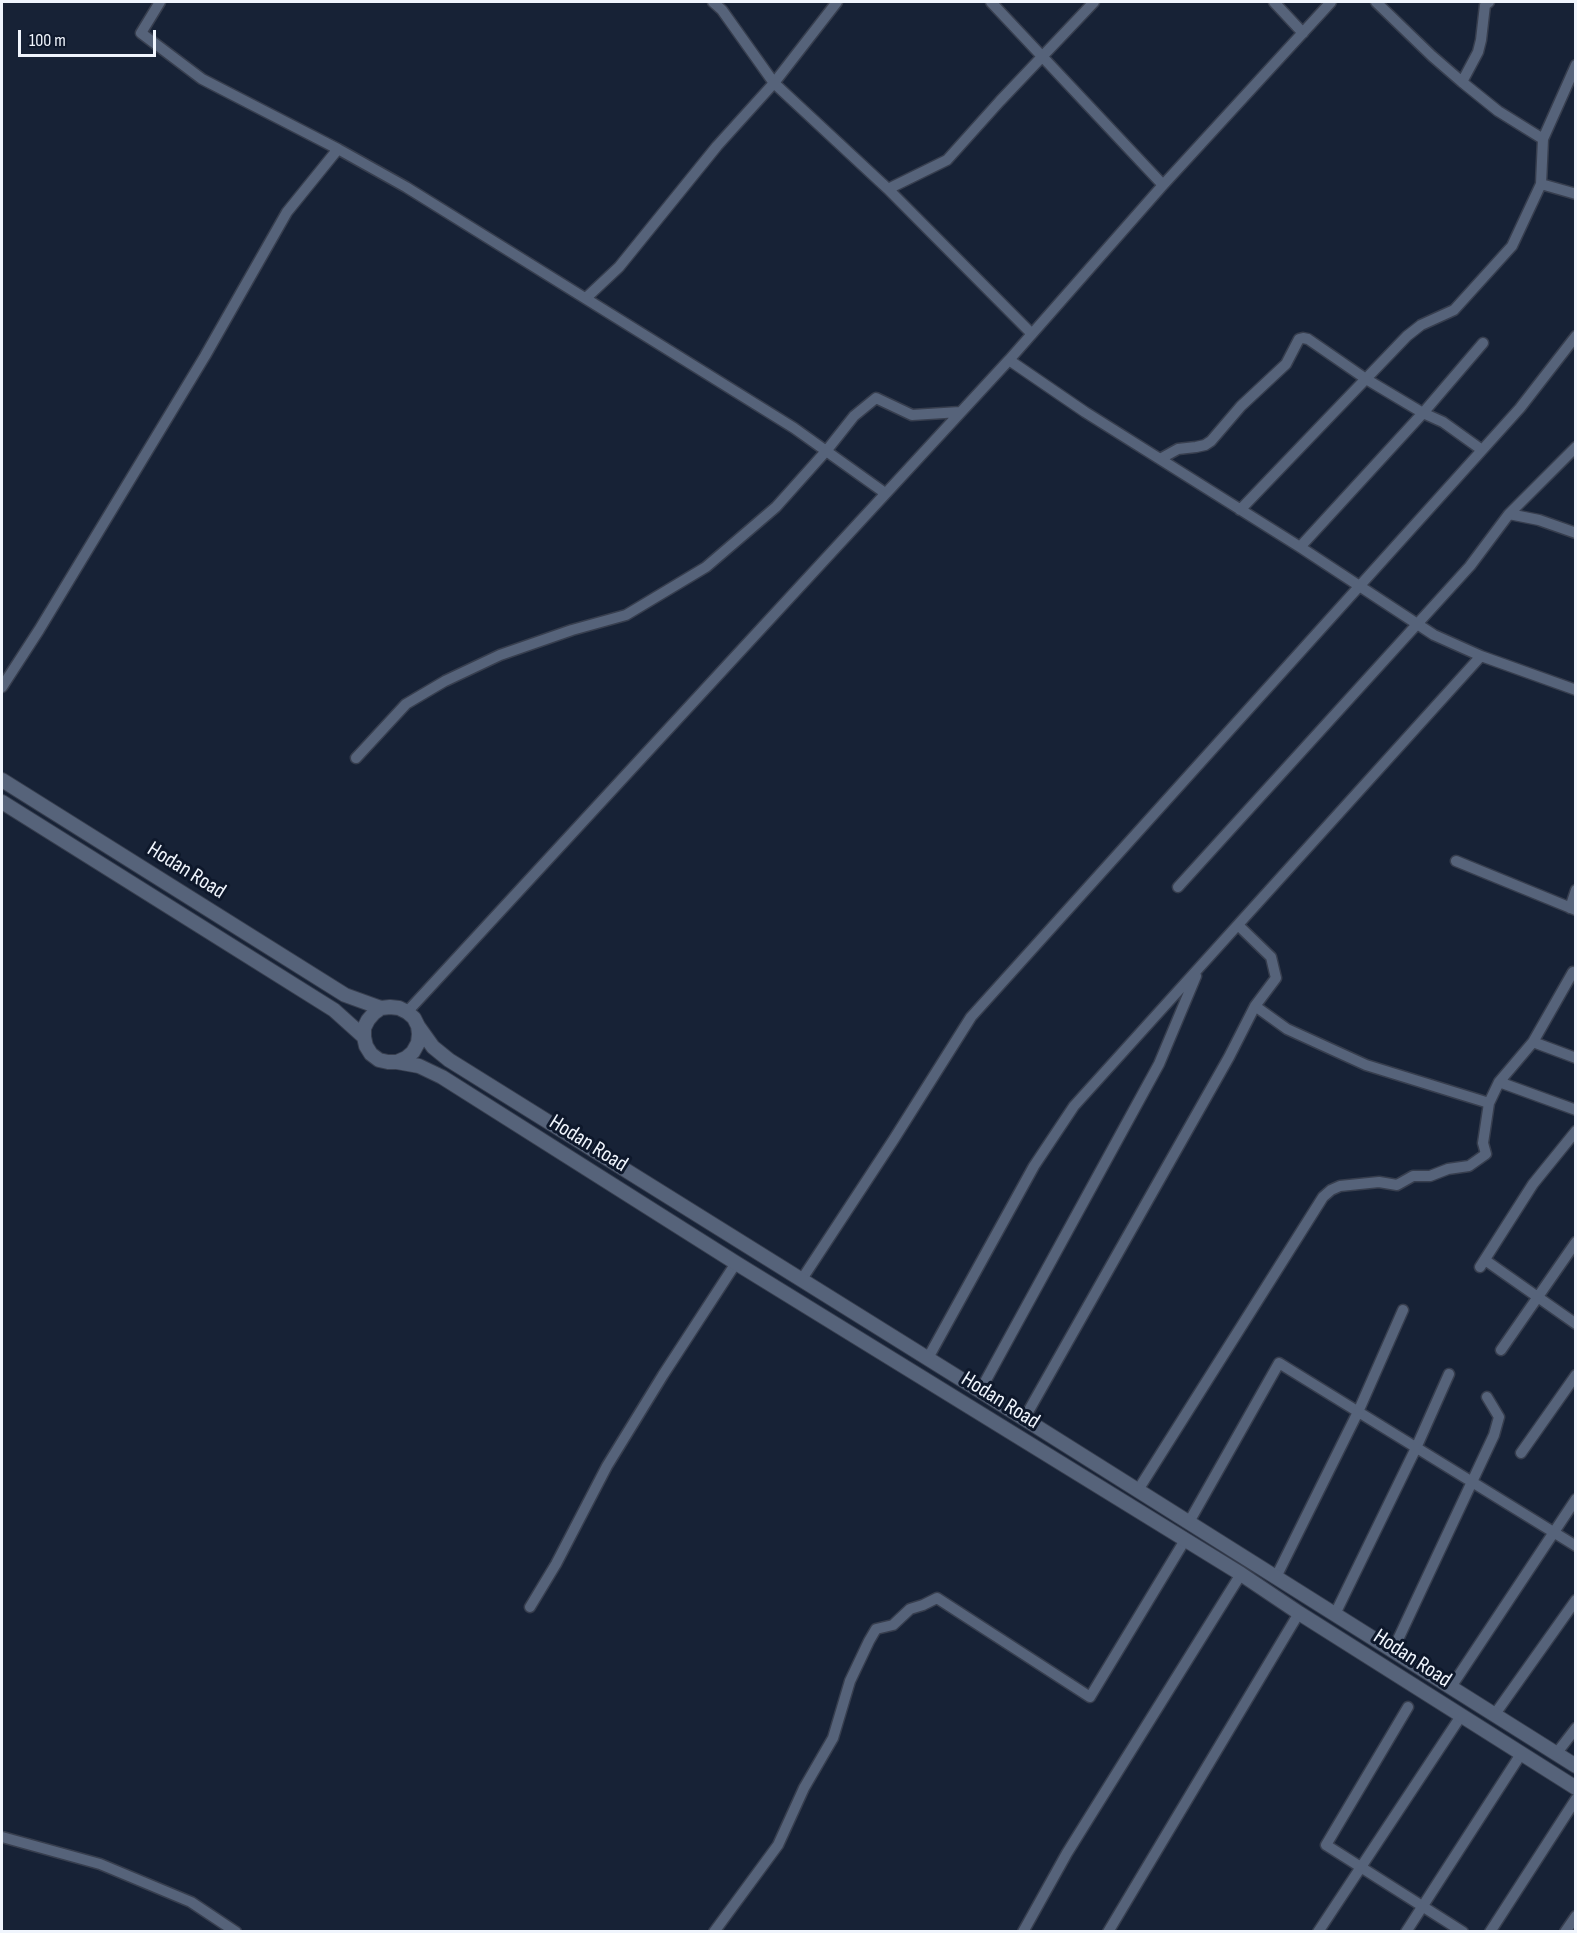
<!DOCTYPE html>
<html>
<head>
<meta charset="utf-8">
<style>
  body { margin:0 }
  #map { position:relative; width:1577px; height:1933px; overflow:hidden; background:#172236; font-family:"Sofia Sans Condensed",sans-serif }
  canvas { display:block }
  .frame { position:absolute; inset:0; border:3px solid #f0f5fd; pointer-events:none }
  .scale { position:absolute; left:18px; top:30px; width:138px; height:27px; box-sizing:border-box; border:3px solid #f0f5fd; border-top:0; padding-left:8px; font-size:18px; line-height:21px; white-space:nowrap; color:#f0f5fd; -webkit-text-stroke:4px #0e182b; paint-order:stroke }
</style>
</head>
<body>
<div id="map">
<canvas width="1577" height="1933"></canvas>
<div class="frame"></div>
<div class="scale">100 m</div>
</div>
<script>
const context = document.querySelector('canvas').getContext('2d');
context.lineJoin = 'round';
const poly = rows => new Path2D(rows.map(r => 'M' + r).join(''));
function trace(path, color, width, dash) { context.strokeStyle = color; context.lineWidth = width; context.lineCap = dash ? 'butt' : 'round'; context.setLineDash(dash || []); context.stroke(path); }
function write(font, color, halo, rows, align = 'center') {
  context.font = font + ' "Sofia Sans Condensed",sans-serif'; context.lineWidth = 6; context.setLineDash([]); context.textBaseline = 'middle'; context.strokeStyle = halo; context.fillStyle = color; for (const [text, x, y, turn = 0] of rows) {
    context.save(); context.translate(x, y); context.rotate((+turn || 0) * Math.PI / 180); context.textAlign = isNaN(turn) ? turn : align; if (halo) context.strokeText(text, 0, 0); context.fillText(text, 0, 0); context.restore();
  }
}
const minor = poly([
  [160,2,141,33,202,79,338,149],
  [713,2,722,10,774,83,888,189,1032,334],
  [991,2,1163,185],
  [1274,2,1303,33],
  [1376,2,1432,56,1462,82,1498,111,1543,139],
  [1462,82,1478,52,1481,40,1485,5,1489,2],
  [1541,184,1576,194],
  [888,189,947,160,1000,101,1094,2],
  [586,298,619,267,717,146,774,83,837,2],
  [1009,360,1085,412,1300,547,1434,635,1481,656,1576,690],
  [1160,459,1178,449,1196,447,1205,445,1211,441,1241,406,1286,364,1299,339,1303,338,1308,339,1366,379,1423,413,1443,422,1482,450],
  [1240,510,1407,336,1421,325,1454,310,1512,246,1541,184,1543,139,1576,65],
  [1509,514,1576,447],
  [1300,547,1423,413,1483,343],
  [2,687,39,630,205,356,287,212,338,149,406,187,794,428,885,493],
  [356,758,406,704,445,681,500,655,572,630,626,615,706,567,776,507,827,450,854,416,876,398,912,415,960,412],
  [1456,861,1576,910],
  [1178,887,1470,566,1509,514,1539,520,1576,533],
  [1570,908,1576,890],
  [1255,1006,1287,1029,1366,1065,1489,1103],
  [407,1012,1009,360,1163,185,1331,2],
  [1533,1042,1576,1058],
  [1499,1082,1576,1110],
  [1485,1260,1576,1324],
  [1480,1267,1533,1184,1576,1131],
  [802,1279,894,1139,971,1017,1520,408,1576,336],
  [1501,1350,1576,1242],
  [928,1358,1034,1166,1074,1106,1481,656],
  [980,1391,1159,1064,1196,976],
  [1024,1419,1229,1057,1255,1006,1276,978,1271,957,1238,925],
  [1521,1453,1576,1375],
  [1138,1490,1323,1197,1331,1190,1340,1186,1379,1182,1397,1185,1413,1176,1430,1176,1448,1169,1469,1166,1486,1154,1483,1143,1489,1103,1499,1082,1533,1042,1573,972,1576,973],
  [1189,1522,1279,1363,1576,1546],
  [1276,1577,1358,1412,1403,1310],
  [530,1607,556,1564,607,1466,663,1375,736,1263],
  [1335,1614,1416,1448,1449,1374],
  [1393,1650,1494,1435,1499,1417,1487,1397],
  [1451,1687,1576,1499],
  [1408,1707,1326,1845,1463,1932],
  [1495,1714,1576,1600],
  [1556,1754,1576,1728],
  [2,1837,100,1864,191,1902,236,1932],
  [714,1932,778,1845,804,1788,833,1738,850,1681,869,1641,876,1629,893,1625,910,1609,923,1605,937,1598,1090,1697,1185,1540],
  [1023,1932,1067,1853,1241,1574],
  [1108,1932,1299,1613],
  [1318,1932,1461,1716],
  [1406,1932,1521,1754],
  [1490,1932,1576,1799],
  [1565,1932,1576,1916]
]);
const secondary = poly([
  [2,780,345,995,381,1008,390,1007,399,1008,407,1012,414,1018,418,1026,419,1034,418,1043,413,1052,406,1058,397,1062,388,1062,379,1060,371,1054,366,1046,364,1037,364,1028,368,1020,374,1013,381,1008],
  [2,802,334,1010,364,1037],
  [418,1026,433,1047,449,1060,980,1391,1576,1766],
  [397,1062,419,1066,442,1077,736,1263,1241,1574,1299,1613,1576,1788]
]);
trace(minor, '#373e4e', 13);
trace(secondary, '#373e4e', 16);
trace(minor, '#56637a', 10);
trace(secondary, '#56637a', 14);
write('22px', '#f0f5fd', '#0e182b', [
  ["Hodan Road",186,871,32],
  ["Hodan Road",588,1144,32],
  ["Hodan Road",1000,1401,32],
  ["Hodan Road",1412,1659,33]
]);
</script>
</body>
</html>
